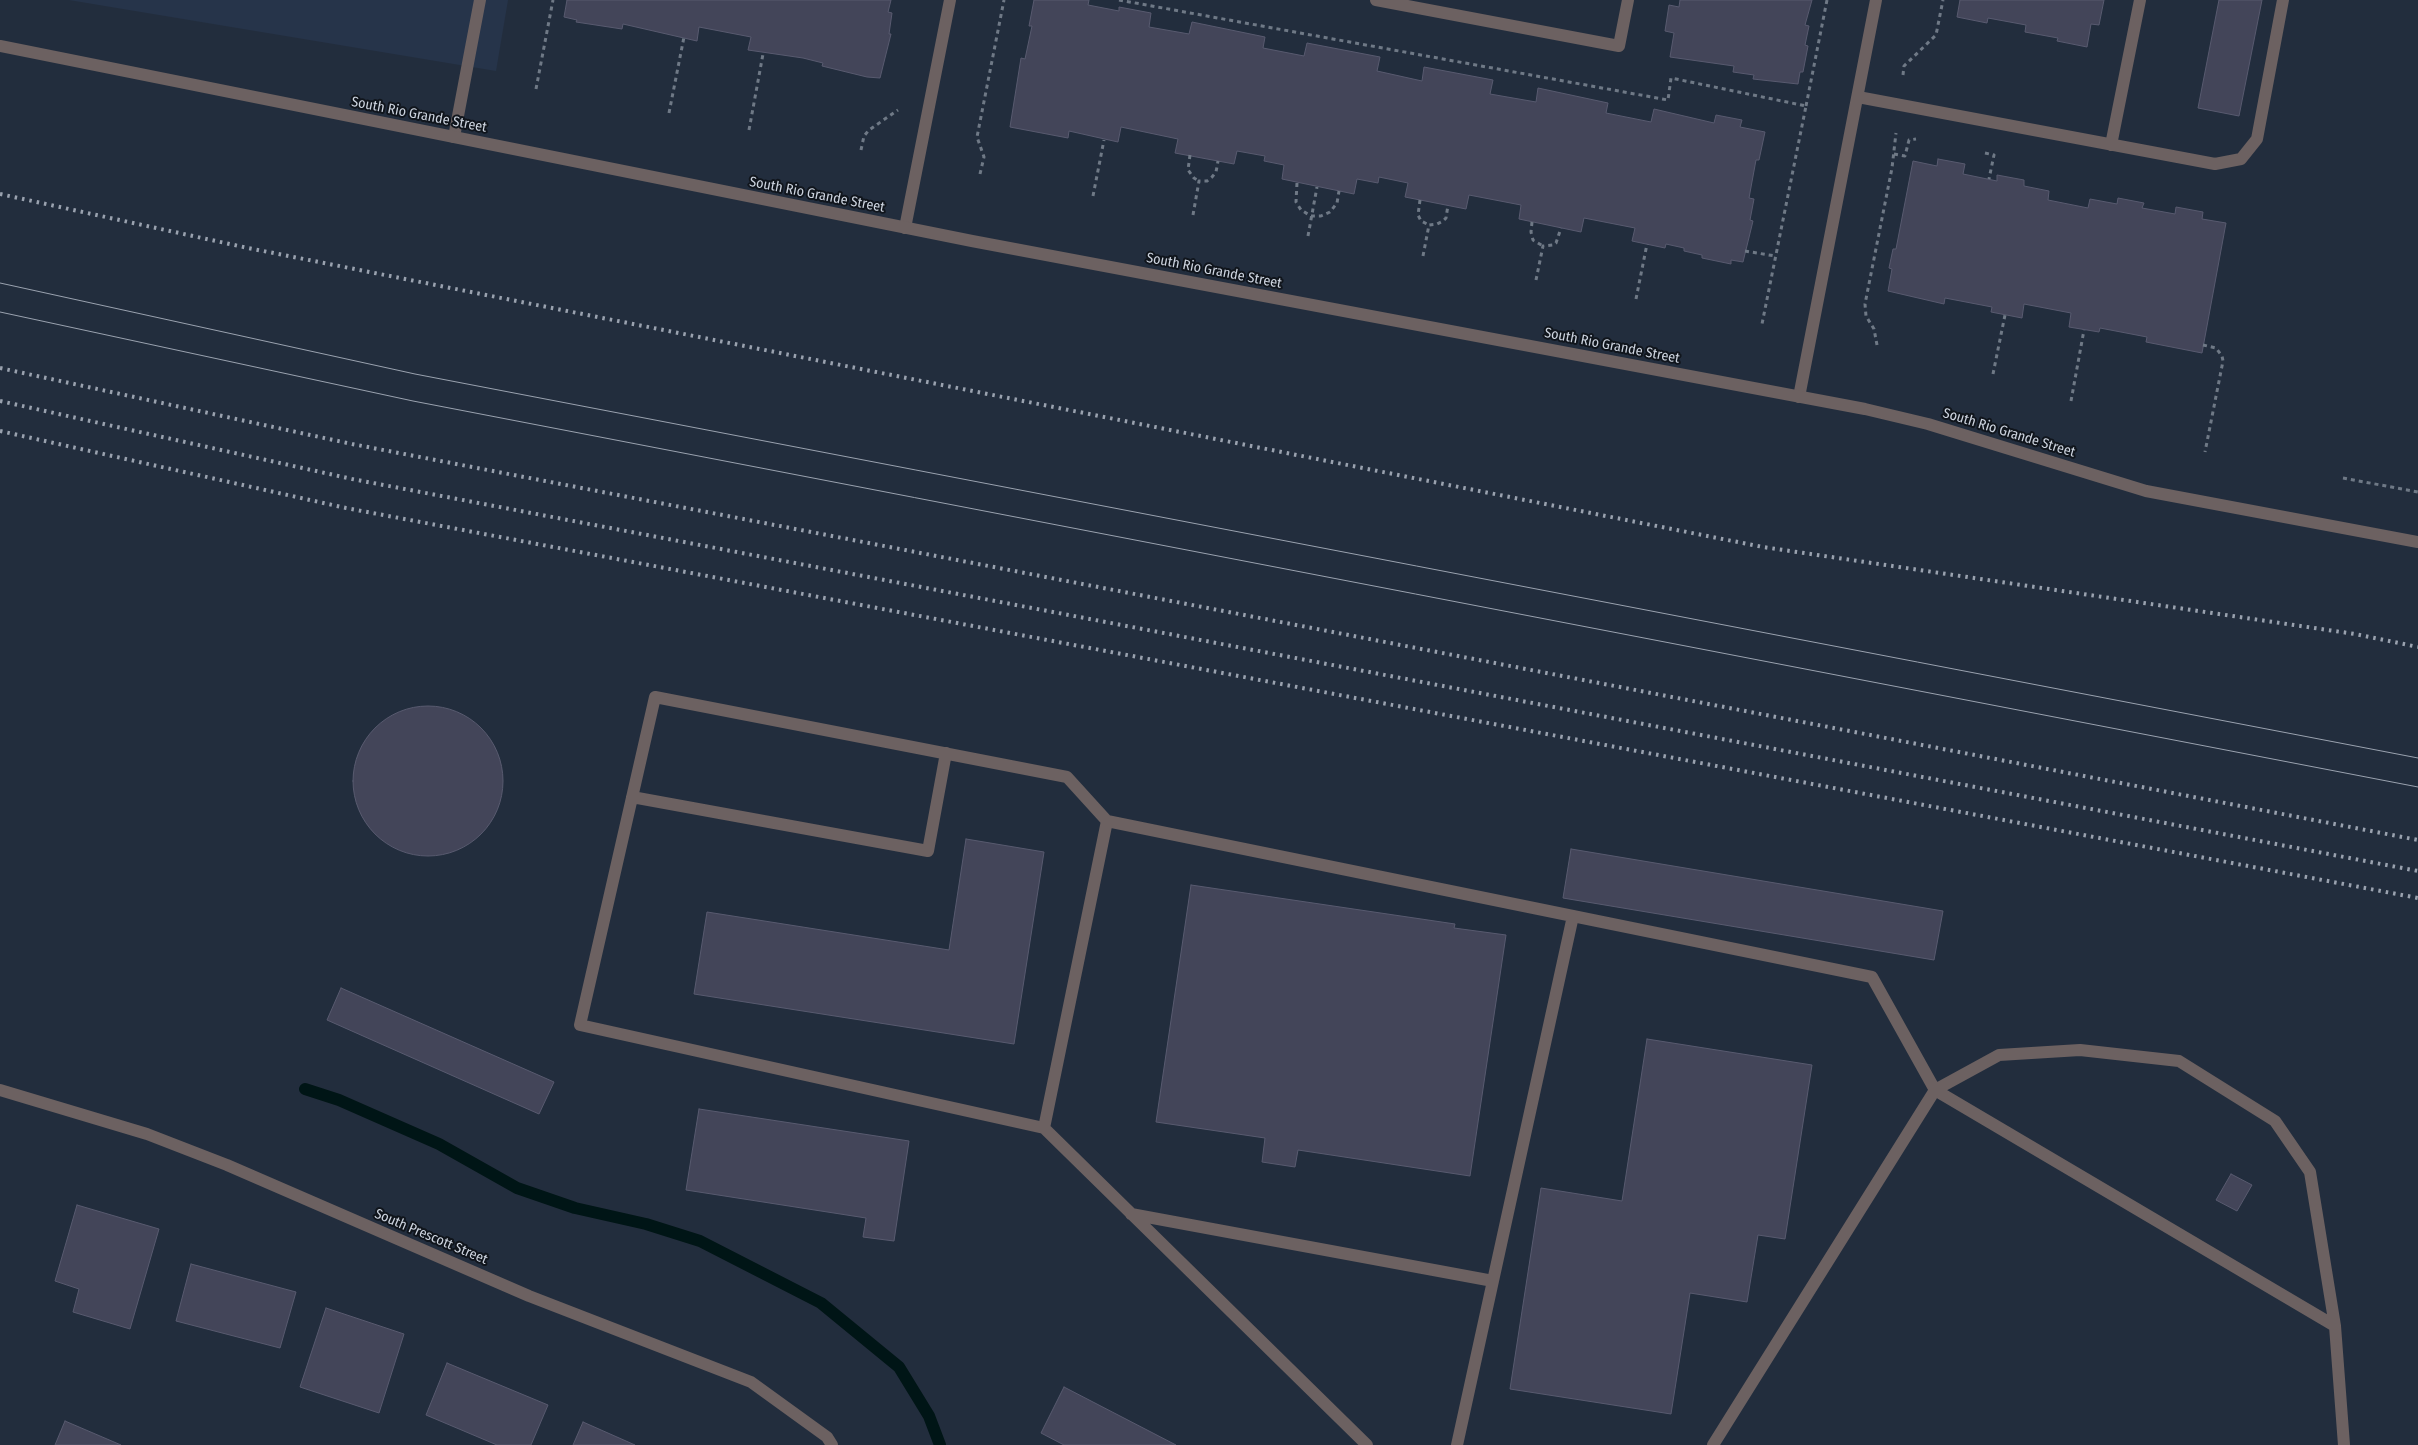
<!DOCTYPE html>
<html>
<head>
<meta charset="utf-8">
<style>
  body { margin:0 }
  canvas { display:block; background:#222d3d }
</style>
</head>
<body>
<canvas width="2418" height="1445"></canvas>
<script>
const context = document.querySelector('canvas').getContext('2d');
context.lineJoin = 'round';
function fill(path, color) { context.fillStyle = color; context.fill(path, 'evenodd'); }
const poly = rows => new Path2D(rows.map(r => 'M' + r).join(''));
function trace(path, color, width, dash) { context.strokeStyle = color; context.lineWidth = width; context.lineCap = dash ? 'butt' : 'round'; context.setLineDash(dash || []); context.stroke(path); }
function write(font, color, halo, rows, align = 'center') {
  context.font = font + ' "Fira Sans Condensed",sans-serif'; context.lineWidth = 4; context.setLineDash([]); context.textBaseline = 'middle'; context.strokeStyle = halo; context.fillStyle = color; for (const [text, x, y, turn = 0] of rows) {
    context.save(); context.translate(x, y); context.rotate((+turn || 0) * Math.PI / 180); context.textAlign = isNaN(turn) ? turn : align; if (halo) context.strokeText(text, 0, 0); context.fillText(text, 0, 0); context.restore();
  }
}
fill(poly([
  [69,0,508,0,496,71]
]), '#26344a');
trace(poly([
  [305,1089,339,1100,439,1144,517,1188,575,1208,646,1224,700,1241,821,1303,899,1367,929,1416,940,1445]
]), '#001516', 12);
const building = poly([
  [567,0,891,0,888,12,892,13,889,34,891,34,880,78,867,77,822,66,823,63,803,58,748,50,751,37,699,27,697,41,623,24,622,29,576,22,577,20,564,17,567,0],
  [1034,0,1089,0,1088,5,1119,11,1119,7,1151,13,1149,27,1189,34,1192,22,1265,37,1263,48,1304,56,1307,43,1380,57,1377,71,1422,81,1424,67,1493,80,1490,94,1536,102,1538,88,1608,103,1606,113,1651,122,1654,109,1714,123,1716,115,1742,120,1740,127,1765,132,1759,160,1756,160,1749,198,1754,199,1750,220,1753,221,1743,262,1731,260,1731,264,1702,258,1702,255,1684,251,1684,248,1666,244,1665,248,1632,241,1635,228,1584,218,1581,232,1519,219,1521,205,1469,195,1466,209,1405,197,1408,183,1379,177,1378,183,1357,179,1354,194,1282,179,1284,165,1264,161,1265,156,1237,151,1234,164,1175,153,1178,139,1121,127,1118,142,1069,131,1068,138,1010,127,1021,58,1025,59,1032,26,1029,26,1034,0],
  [1680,0,1812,0,1805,25,1809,26,1805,45,1808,46,1803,72,1800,72,1798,84,1753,79,1754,75,1733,72,1734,66,1670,57,1674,33,1665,31,1669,5,1679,7,1680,0],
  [1960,0,2104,0,2099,25,2091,24,2087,47,2057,41,2058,38,2025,32,2026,25,1988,18,1987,23,1957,17,1960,0],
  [2219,0,2262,0,2239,116,2198,108,2219,0],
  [1938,159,1965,164,1963,174,1997,181,1997,175,2024,180,2024,186,2049,191,2048,200,2088,208,2090,199,2117,204,2118,198,2144,203,2142,208,2175,214,2176,207,2203,212,2202,219,2226,223,2202,353,2146,342,2147,337,2100,328,2099,332,2069,327,2071,313,2024,304,2022,318,1991,312,1992,307,1945,298,1944,304,1888,291,1892,269,1889,268,1893,249,1896,249,1913,161,1937,166,1938,159],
  '353 781a75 75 0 1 1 150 0a75 75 0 1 1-150 0Z',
  [966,839,1044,852,1014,1044,694,994,707,912,949,950,966,839],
  [1571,849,1943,911,1934,960,1563,898,1571,849],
  [1191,885,1455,924,1454,928,1506,935,1470,1176,1298,1150,1295,1167,1262,1162,1265,1138,1156,1122,1191,885],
  [341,988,554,1082,539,1114,327,1020,341,988],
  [1647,1039,1812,1065,1785,1239,1758,1235,1747,1302,1690,1293,1671,1414,1510,1389,1541,1188,1622,1201,1647,1039],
  [699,1109,909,1141,894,1241,863,1237,866,1218,686,1190,699,1109],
  [2231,1174,2252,1185,2237,1211,2216,1200,2231,1174],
  [77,1205,159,1229,130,1329,73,1312,79,1289,55,1281,77,1205],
  [191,1264,296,1292,280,1348,176,1321,191,1264],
  [326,1308,404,1334,379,1413,300,1387,326,1308],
  [447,1363,548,1405,531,1445,497,1445,426,1415,447,1363],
  [1064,1387,1176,1445,1064,1445,1041,1433,1064,1387],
  [65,1421,121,1445,55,1445,65,1421],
  [583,1422,635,1445,573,1445,583,1422]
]);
fill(building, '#434559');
trace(building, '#585a6f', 1);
trace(poly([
  [1119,0,1668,100,1671,78,1806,106,1762,324],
  [1903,75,1904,66,1936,35,1943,0],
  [536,89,553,0],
  [1806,106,1827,0],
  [669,113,684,37],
  [749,130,763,54],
  [861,150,864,136,869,130,898,110],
  [1985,153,1994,155,1989,179],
  [1894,154,1905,156,1909,140,1916,139],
  [1190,155,1188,170,1194,178,1199,181],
  [980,174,984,157,977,137,1004,0],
  [1297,183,1296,202,1301,210,1311,216,1321,216,1330,212,1337,203,1339,191],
  [1093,196,1104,140],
  [1420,200,1418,215,1421,221,1429,225],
  [1193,215,1199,181,1207,181,1212,177,1216,172,1218,161],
  [1532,222,1531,232,1533,240,1543,246],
  [1308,236,1317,187],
  [1745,251,1775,256],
  [1423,256,1429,225,1437,224,1443,221,1446,218,1448,205],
  [1536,280,1543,246,1553,245,1556,243,1561,228],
  [1636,299,1647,244],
  [1877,345,1874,329,1866,316,1865,304,1892,168,1896,133],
  [2203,345,2216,348,2222,356,2223,361,2205,452],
  [1993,374,2005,315],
  [2071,401,2084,330],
  [2343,478,2418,492]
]), '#6f7986', 3, [4, 4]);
trace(poly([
  [1376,0,1619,46,1628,0],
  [1858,97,2215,164,2241,159,2257,139,2283,0],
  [454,137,480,0],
  [2111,145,2140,0],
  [905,228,950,0],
  [1799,397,1876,0],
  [632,797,928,851,946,753],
  [1107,821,1872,977,1935,1090,1713,1445],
  [1044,1128,1107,821,1067,777,655,697,580,1025,1044,1128,1367,1445],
  [1131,1214,1493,1281],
  [2335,1326,1935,1090,1999,1055,2080,1050,2179,1061,2275,1121,2310,1172,2335,1326,2344,1445],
  [1457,1445,1573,916]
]), '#6c6161', 12);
trace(poly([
  [0,46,972,241,1865,409,1928,424,2146,491,2418,542],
  [0,1090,147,1134,227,1165,529,1296,751,1382,827,1437,832,1445]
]), '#6c6161', 12);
trace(poly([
  [0,283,415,374,2418,758],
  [0,312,413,401,2418,787]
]), '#9aa2af', 1);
trace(poly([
  [0,194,248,248,1763,547,2355,634,2418,647],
  [0,368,352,444,2418,840],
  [0,401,352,479,2418,871],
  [0,431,346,508,2418,898]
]), '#9aa2af', 4, [2.5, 5]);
write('14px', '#cdd4df', '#10151c', [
  ["South Rio Grande Street",419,115,11],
  ["South Rio Grande Street",817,195,11],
  ["South Rio Grande Street",1214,271,11],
  ["South Rio Grande Street",1612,346,11],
  ["South Rio Grande Street",2009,433,17],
  ["South Prescott Street",431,1237,23]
]);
</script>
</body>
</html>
